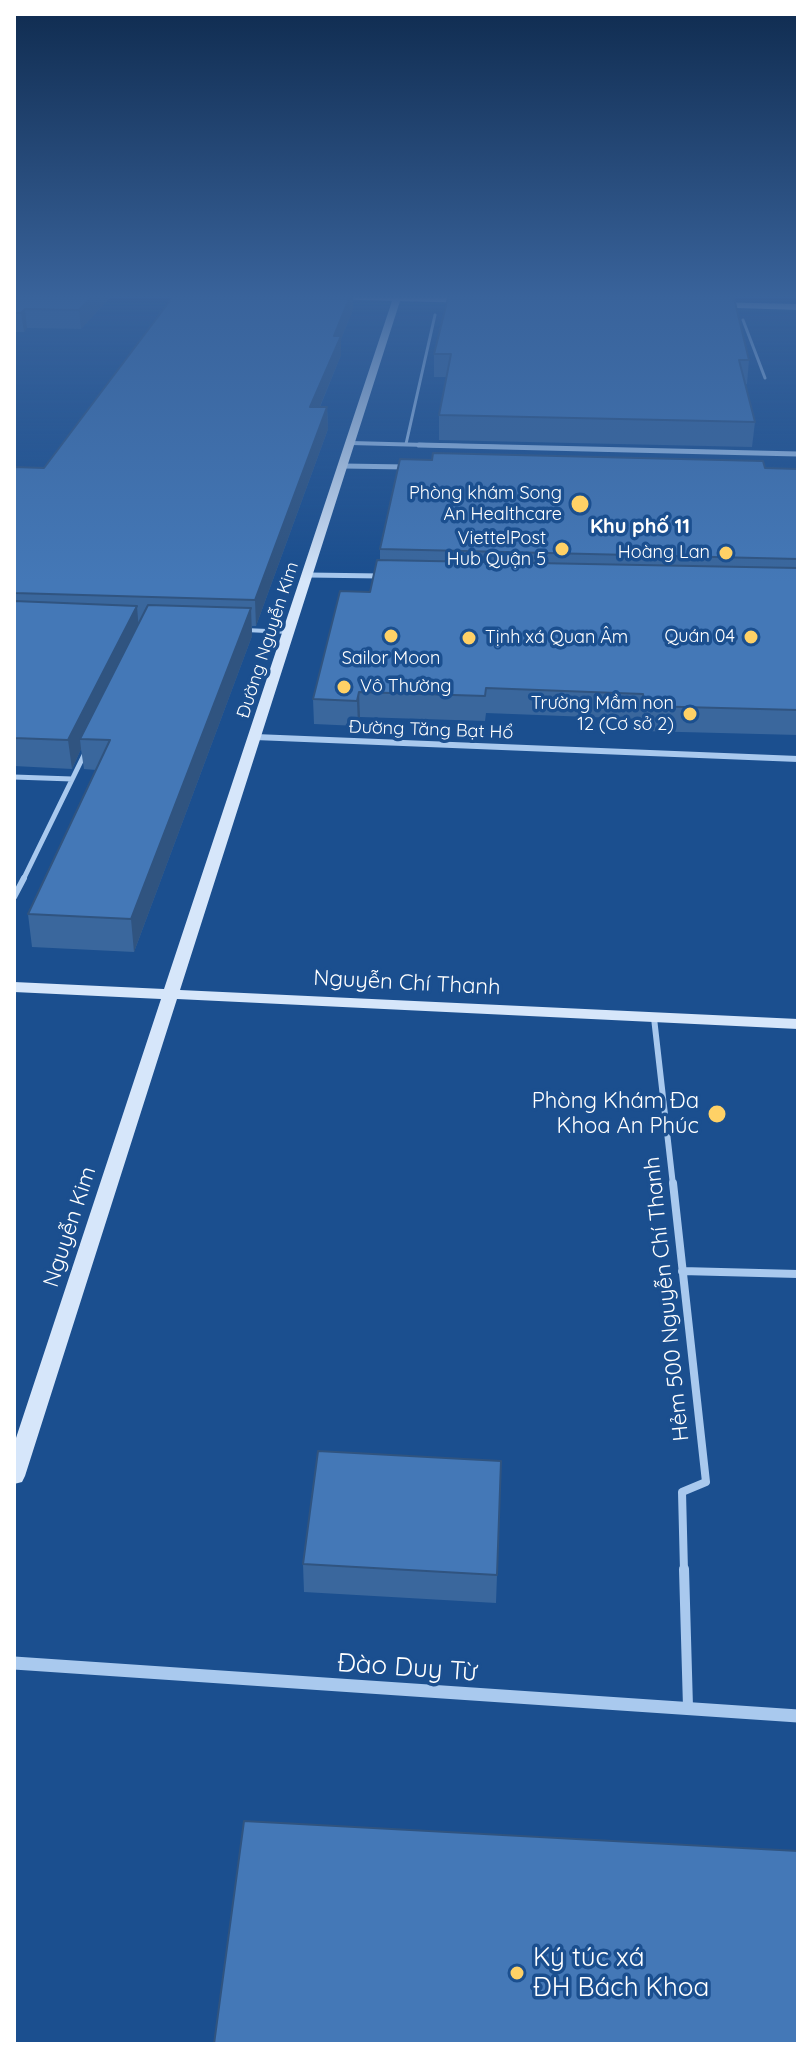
<!DOCTYPE html>
<html>
<head>
<meta charset="utf-8">
<style>
	body { margin:0 }
	#map { position:relative; width:812px; height:2058px; overflow:hidden; background:#1b4f8f; font-family:Quicksand,sans-serif }
	canvas { display:block }
	.frame { position:absolute; inset:0; border:16px solid #fff; pointer-events:none }
</style>
</head>
<body>
<div id="map">
<canvas width="812" height="2058"></canvas>
<div class="frame"></div>
</div>
<script>
const c = document.querySelector('canvas').getContext('2d');
c.lineJoin = 'round';
function stroke(path, color, width, dash) { c.strokeStyle = color; c.lineWidth = width; c.lineCap = dash ? 'butt' : 'round'; c.setLineDash(dash || []); c.stroke(path); }
function fillPath(path, color) { c.fillStyle = color; c.fill(path, 'evenodd'); }
function label(font, color, halo, rows, align = 'center') {
  c.font = font + ' Quicksand,sans-serif'; c.lineWidth = 7; c.setLineDash([]); c.textBaseline = 'middle'; c.strokeStyle = halo; c.fillStyle = color; for (const [text, x, y, turn = 0] of rows) {
    c.save(); c.translate(x, y); c.rotate((+turn || 0) * Math.PI / 180); c.textAlign = isNaN(turn) ? turn : align; if (halo) c.strokeText(text, 0, 0); c.fillText(text, 0, 0); c.restore();
  }
}
stroke(new Path2D(`
	M 743,320 L 765,378
	M 406,444 L 435,315`), '#a9c9ee', 3);
stroke(new Path2D(`
	M 245,630 L 289,632`), '#a9c9ee', 4);
stroke(new Path2D(`
	M 14,777 L 72,779
	M 23,880 L 85,753`), '#a9c9ee', 5);
stroke(new Path2D(`
	M 14,897 L 24,878
	M 654,1018 L 673,1185`), '#a9c9ee', 6);
stroke(new Path2D(`
	M 673,1183 L 706,1482 L 682,1492 L 684,1571
	M 682,1271 L 798,1274`), '#a9c9ee', 8);
stroke(new Path2D(`
	M 684,1569 L 688,1707`), '#a9c9ee', 10);
stroke(new Path2D(`
	M 351,443 L 501,447`), '#a9c9ee', 4);
stroke(new Path2D(`
	M 419,445 L 798,454
	M 343,466 L 406,467
	M 308,575 L 381,576`), '#a9c9ee', 5);
stroke(new Path2D(`
	M 255,737 L 798,759`), '#a9c9ee', 6);
stroke(new Path2D(`
	M 14,1663 L 798,1716`), '#a9c9ee', 13);
fillPath(new Path2D(`
	M 397,296 L 401,298 L 180,990 L 798,1019 L 798,1029 L 177,999 L 25,1476 L 22,1482 L 14,1484 L 14,1444 L 161,999 L 14,992 L 14,982 L 164,989 L 393,298 Z`), '#d6e6fa');
fillPath(new Path2D(`
	M 326,294 L 474,297 L 478,300 L 474,303 L 323,299 Z
	M 710,302 L 798,304 L 798,310 L 707,307 Z`), '#f0f6ff');
fillPath(new Path2D(`
	M 14,294 L 113,294 L 81,329 L 27,328 L 24,332 L 14,332 Z
	M 175,294 L 353,294 L 353,310 L 341,339 L 341,355 L 320,407 L 327,407 L 328,429 L 256,626 L 252,626 L 252,636 L 134,952 L 32,947 L 28,914 L 96,770 L 84,769 L 81,749 L 72,769 L 14,766 L 14,467 L 44,468 Z
	M 434,354 L 749,360 L 747,384 L 745,384 L 755,422 L 752,447 L 439,440 L 439,415 L 447,377 L 434,377 Z
	M 765,468 L 798,469 L 798,735 L 642,731 L 641,719 L 486,713 L 485,721 L 360,717 L 358,726 L 314,724 L 313,699 L 370,592 L 380,560 L 380,549 Z
	M 501,1461 L 496,1603 L 304,1592 L 303,1564 Z`), '#3a679d');
fillPath(new Path2D(`
	M 94,294 L 113,294 L 81,329 L 79,310 Z
	M 351,294 L 353,294 L 353,310 L 341,339 L 341,355 L 311,428 L 310,407 L 334,336 Z
	M 25,309 L 27,328 L 24,332 L 21,313 Z
	M 327,407 L 328,429 L 256,626 L 255,600 Z
	M 137,606 L 139,632 L 80,739 L 81,749 L 72,769 L 68,740 Z
	M 251,608 L 252,636 L 134,952 L 131,919 Z
	M 359,692 L 360,717 L 358,726 L 357,701 Z`), '#305480');
const building = new Path2D(`
	M 14,294 L 94,294 L 79,310 L 25,309 L 21,313 L 14,313 Z
	M 175,294 L 351,294 L 334,336 L 341,336 L 310,407 L 327,407 L 255,600 L 14,593 L 14,467 L 44,468 Z
	M 449,294 L 733,294 L 749,360 L 739,360 L 755,422 L 439,415 L 451,354 L 434,354 Z
	M 433,453 L 763,461 L 765,468 L 798,469 L 798,559 L 380,549 L 400,459 L 432,460 Z
	M 377,560 L 798,568 L 798,710 L 644,706 L 643,694 L 486,688 L 485,696 L 359,692 L 357,701 L 313,699 L 340,591 L 370,592 Z
	M 14,601 L 137,606 L 68,740 L 14,738 Z
	M 148,605 L 251,608 L 131,919 L 28,914 L 110,740 L 80,739 Z
	M 318,1451 L 501,1461 L 497,1575 L 303,1564 Z
	M 244,1821 L 798,1851 L 798,2044 L 214,2044 Z`);
fillPath(building, '#4478b7');
stroke(building, '#305480', 2);
const sky = c.createLinearGradient(0, 0, 0, 582);
sky.addColorStop(0, '#0f2b4f');
sky.addColorStop(0.51, '#39639b');
sky.addColorStop(1, '#39639b00');
c.fillStyle = sky;
c.fillRect(0, 0, 812, 582);
for (const [x, y, r, color] of [
	[580,504,10,"#ffd166"],
	[562,549,8,"#ffd166"],
	[726,553,8,"#ffd166"],
	[391,636,8,"#ffd166"],
	[751,637,8,"#ffd166"],
	[469,638,8,"#ffd166"],
	[344,687,8,"#ffd166"],
	[690,714,8,"#ffd166"],
	[717,1114,10,"#ffd166"],
	[517,1973,8,"#ffd166"]
]) { const dot = new Path2D(); dot.arc(x, y, r, 0, 2 * Math.PI); c.fillStyle = color; c.fill(dot); stroke(dot, '#1b4f8f', 3); }
label('18px', '#fff', '#1b4f8f', [
	["Phòng khám Song",562,494],
	["An Healthcare",562,515],
	["ViettelPost",546,539],
	["Hub Quận 5",546,560],
	["Hoàng Lan",710,553],
	["Quán 04",735,637],
	["Tịnh xá Quan Âm",485,638,"left"],
	["Sailor Moon",391,659,"center"],
	["Vô Thường",360,687,"left"],
	["Trường Mầm non",674,704],
	["12 (Cơ sở 2)",674,725]
], 'right');
label('18px', '#fff', '#1b4f8f', [
	["Đường Nguyễn Kim",268,640,-72],
	["Đường Tăng Bạt Hổ",431,730,2]
]);
label('bold 20px', '#fff', '#1b4f8f', [
	["Khu phố 11",640,527]
]);
label('22px', '#fff', '#1b4f8f', [
	["Nguyễn Chí Thanh",407,983,3],
	["Nguyễn Kim",70,1227,-72],
	["Hẻm 500 Nguyễn Chí Thanh",667,1299,-96]
]);
label('22px', '#fff', '#1b4f8f', [
	["Phòng Khám Đa",699,1101],
	["Khoa An Phúc",699,1126]
], 'right');
label('26px', '#fff', '#1b4f8f', [
	["Đào Duy Từ",407,1668,4]
]);
label('26px', '#fff', '#1b4f8f', [
	["Ký túc xá",533,1958],
	["ĐH Bách Khoa",533,1988]
], 'left');
</script>
</body>
</html>
